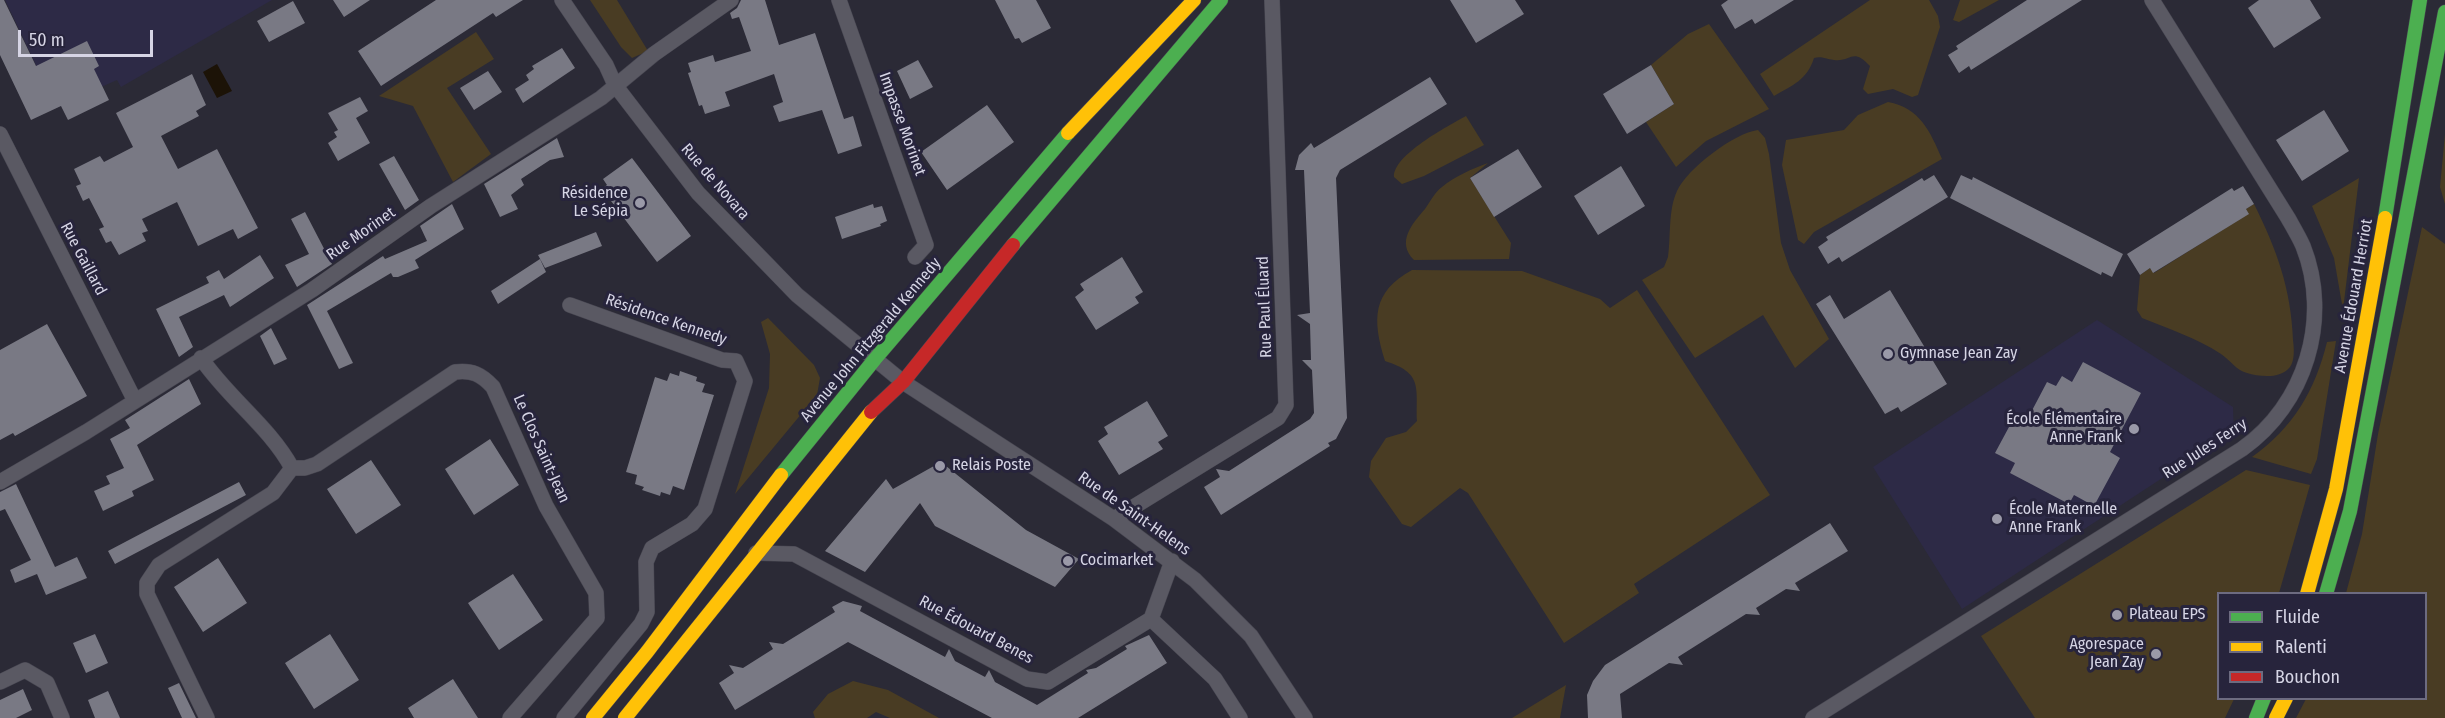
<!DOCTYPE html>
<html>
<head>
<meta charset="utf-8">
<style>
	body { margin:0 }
	#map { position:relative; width:2445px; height:718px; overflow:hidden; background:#2b2a36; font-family:"Fira Sans Condensed",sans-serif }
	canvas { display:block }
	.legend { position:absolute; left:2217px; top:592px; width:210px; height:108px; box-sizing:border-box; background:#27243c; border:2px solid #6d6b80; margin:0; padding:8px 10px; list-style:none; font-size:18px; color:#d6d5e5 }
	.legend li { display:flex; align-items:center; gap:12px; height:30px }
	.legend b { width:30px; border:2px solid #6d6b80 }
	.scale { position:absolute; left:18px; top:30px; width:135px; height:27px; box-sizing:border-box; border:3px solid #d6d5e5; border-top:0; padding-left:8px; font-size:18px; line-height:21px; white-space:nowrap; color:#d6d5e5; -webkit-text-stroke:4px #27243c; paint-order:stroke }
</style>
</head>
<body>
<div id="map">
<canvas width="2445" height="718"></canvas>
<ul class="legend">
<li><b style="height:8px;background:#4caf50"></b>Fluide</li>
<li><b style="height:8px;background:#ffc107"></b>Ralenti</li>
<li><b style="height:8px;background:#c62828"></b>Bouchon</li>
</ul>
<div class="scale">50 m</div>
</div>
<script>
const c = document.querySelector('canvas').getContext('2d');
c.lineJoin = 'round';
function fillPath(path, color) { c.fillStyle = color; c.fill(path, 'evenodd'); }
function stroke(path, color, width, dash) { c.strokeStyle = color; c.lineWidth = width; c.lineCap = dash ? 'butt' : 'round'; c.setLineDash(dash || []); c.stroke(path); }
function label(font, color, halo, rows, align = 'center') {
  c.font = font + ' "Fira Sans Condensed",sans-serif'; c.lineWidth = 6; c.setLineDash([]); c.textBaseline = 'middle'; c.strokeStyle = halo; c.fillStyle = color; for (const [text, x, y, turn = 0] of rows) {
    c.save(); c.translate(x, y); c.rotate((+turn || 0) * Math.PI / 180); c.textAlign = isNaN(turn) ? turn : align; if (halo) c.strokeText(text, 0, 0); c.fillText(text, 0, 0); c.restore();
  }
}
fillPath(new Path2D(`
	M 5,0 L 272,0 L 121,87 L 117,80 L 56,107 Z
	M 2097,320 L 2233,407 L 2234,437 L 2219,441 L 1962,609 L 1873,467 Z`), '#2d2a46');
fillPath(new Path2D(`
	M 590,0 L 617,0 L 648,51 L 632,58 L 621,47 Z
	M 1870,0 L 1929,0 L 1938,16 L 1940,27 L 1918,95 L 1912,97 L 1893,89 L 1868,94 L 1863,89 L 1870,66 C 1852,47 1852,62 1834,60 C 1825,59 1822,56 1814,58 C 1807,80 1793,85 1774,96 L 1760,74 Z
	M 1960,0 L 1999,0 L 1959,22 L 1953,20 Z
	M 1709,24 L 1769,109 L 1706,141 L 1676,167 L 1646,122 L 1674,104 L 1651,65 L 1688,34 Z
	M 476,32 L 494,59 L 447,88 L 491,154 L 453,182 L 413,106 L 379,96 Z
	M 1888,102 C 1920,108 1930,131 1942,159 L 1814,232 L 1804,244 L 1798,240 L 1782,165 L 1786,140 L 1844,130 L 1858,115 Z
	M 1466,116 L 1484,145 L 1424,176 L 1402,184 L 1394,177 C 1393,155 1448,126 1466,116 Z
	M 1758,130 L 1765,138 L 1769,154 L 1781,243 L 1790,270 L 1829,339 L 1795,368 L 1763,315 L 1695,358 L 1642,280 L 1664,267 L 1668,257 C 1671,237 1668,210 1677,191 C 1687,169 1734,133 1758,130 Z
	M 2445,134 L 2445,204 L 2440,187 Z
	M 1488,163 L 1470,178 L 1511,243 L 1509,259 L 1414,260 C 1396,242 1412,224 1425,209 C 1430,202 1435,192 1442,187 C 1455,176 1472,169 1488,163 Z
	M 2359,178 L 2343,310 L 2334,258 L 2312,206 Z
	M 2254,204 C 2277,250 2291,289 2293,340 C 2294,348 2295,360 2290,367 C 2281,379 2260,377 2247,373 C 2237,371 2230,360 2221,354 C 2197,338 2169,329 2142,318 L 2137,310 L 2140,275 L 2150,268 L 2154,273 L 2248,214 L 2246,209 Z
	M 2422,227 L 2445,244 L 2445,718 L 2296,718 L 2306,699 L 2426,698 L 2426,594 L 2346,593 L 2362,534 L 2378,434 Z
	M 1412,270 L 1522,271 L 1600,299 L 1610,308 L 1637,290 L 1770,495 L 1634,584 L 1639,593 L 1564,643 L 1468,493 L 1460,488 L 1411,527 L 1402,524 L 1369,477 L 1371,461 L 1386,438 L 1406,432 L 1417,421 C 1416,387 1423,373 1385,361 C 1372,319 1372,292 1412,270 Z
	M 768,318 L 814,365 L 820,378 L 817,395 L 735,494 L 769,388 L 770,354 L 761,322 Z
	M 2336,341 L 2317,459 L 2311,474 L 2252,457 C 2293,428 2315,391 2327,342 Z
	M 2246,470 L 2310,485 L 2279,593 L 2218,594 L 2218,698 L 2234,699 L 2225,718 L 2035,718 L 1981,636 Z
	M 853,681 L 888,690 L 939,718 L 890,718 L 876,712 L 867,718 L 815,718 L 813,712 L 828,694 Z
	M 1566,685 L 1560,718 L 1512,718 Z`), '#493c23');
fillPath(new Path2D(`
	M 217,64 L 232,91 L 217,98 L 203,72 Z`), '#1c1307');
fillPath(new Path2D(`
	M 0,0 L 4,0 L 36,66 L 87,41 L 99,66 L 94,69 L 109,100 L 68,120 L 61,106 L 31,120 L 0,55 Z
	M 333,0 L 370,0 L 344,17 Z
	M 436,0 L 523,0 L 496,17 L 493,13 L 381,86 L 358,51 Z
	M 741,0 L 765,0 L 779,45 L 815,33 L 844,119 L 853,116 L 862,146 L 838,154 L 822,110 L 779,122 L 773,106 L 783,102 L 774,74 L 725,92 L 730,106 L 705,114 L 702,105 L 699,106 L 688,73 L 691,72 L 688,63 L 713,55 L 715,62 L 751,51 L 739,17 L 732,19 L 730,13 L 737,8 Z
	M 995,0 L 1036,0 L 1051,28 L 1022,43 L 1019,38 L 1015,39 Z
	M 1450,0 L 1515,0 L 1524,14 L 1476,43 Z
	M 1728,0 L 1794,0 L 1755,24 L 1752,19 L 1735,29 L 1721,5 Z
	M 2027,0 L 2082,0 L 1971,70 L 1969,66 L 1959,73 L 1948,55 L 1958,49 L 1956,46 Z
	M 2259,0 L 2310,0 L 2321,18 L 2274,48 L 2248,8 Z
	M 293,1 L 305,23 L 269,42 L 257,21 Z
	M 562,48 L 575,68 L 523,103 L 515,89 L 529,80 L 526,75 L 534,69 L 532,66 Z
	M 918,60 L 933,87 L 910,99 L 897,71 Z
	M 1651,65 L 1674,104 L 1627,134 L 1603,94 Z
	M 488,71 L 502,92 L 474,110 L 460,88 Z
	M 192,74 L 206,105 L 196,111 L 199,116 L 161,136 L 178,169 L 217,149 L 258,228 L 238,239 L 233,229 L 198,246 L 177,202 L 142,219 L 148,231 L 142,233 L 146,241 L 119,255 L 111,241 L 106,243 L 99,229 L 104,227 L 89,198 L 83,201 L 76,186 L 81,184 L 74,169 L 100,156 L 104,162 L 133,147 L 116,113 Z
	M 1430,77 L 1447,104 L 1340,170 L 1336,178 L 1347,418 L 1336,439 L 1328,443 L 1330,446 L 1221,515 L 1204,487 L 1220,477 L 1216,469 L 1229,471 L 1310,419 L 1314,413 L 1312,370 L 1302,360 L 1311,360 L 1310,324 L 1297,315 L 1310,313 L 1304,170 L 1295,170 L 1299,155 L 1311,143 L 1314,148 Z
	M 360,97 L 368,111 L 356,118 L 370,143 L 338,161 L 328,143 L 337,137 L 334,132 L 338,130 L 328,113 Z
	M 987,105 L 1014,142 L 947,190 L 921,152 Z
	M 2324,110 L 2349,151 L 2302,181 L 2276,140 Z
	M 557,138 L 564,157 L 550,160 L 521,179 L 524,185 L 511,195 L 518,209 L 500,217 L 484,184 Z
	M 1518,149 L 1542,187 L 1494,217 L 1470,178 Z
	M 394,156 L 419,200 L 405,210 L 379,164 Z
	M 632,158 L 691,236 L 657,262 L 602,189 L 607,185 L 603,179 Z
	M 1621,166 L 1645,206 L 1598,235 L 1574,196 Z
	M 1934,175 L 1948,197 L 1842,262 L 1839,257 L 1828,264 L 1818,247 L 1828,240 L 1826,237 L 1922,178 L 1924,181 Z
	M 1961,175 L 1972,180 L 1973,177 L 2123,254 L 2112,277 L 2102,272 L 2101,275 L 1950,198 Z
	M 2243,186 L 2254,204 L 2246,209 L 2249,214 L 2153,273 L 2150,268 L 2140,275 L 2127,254 L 2232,188 L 2234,191 Z
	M 452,204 L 464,229 L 415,260 L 419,268 L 398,277 L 393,277 L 391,273 L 327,311 L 353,363 L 339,369 L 307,305 L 383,256 L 385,259 L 427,241 L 420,226 Z
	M 873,204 L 874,208 L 882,206 L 887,221 L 880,224 L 881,226 L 842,239 L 835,217 Z
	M 305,212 L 332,264 L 297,287 L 285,265 L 309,254 L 291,219 Z
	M 596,232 L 602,246 L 545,268 L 538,255 Z
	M 260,255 L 274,278 L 230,307 L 224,295 L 179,317 L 193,347 L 179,357 L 156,309 L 209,283 L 206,277 L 219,270 L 224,279 Z
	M 1122,257 L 1143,292 L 1135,297 L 1139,303 L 1096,330 L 1075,297 L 1084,290 L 1080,284 Z
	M 540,259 L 546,272 L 498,304 L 491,291 Z
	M 1890,290 L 1947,384 L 1901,412 L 1898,407 L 1885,414 L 1816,304 L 1830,295 L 1844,319 Z
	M 47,324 L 87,396 L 15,436 L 13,433 L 0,440 L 0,350 Z
	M 271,328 L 287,359 L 274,365 L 260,336 Z
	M 2083,362 L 2141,393 L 2110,452 L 2120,458 L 2094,506 L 2074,495 L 2069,504 L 2010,473 L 2015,463 L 1995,453 L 2016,414 L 2027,420 L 2047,382 L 2056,386 L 2062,376 L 2072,382 Z
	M 680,371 L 697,377 L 696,381 L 705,384 L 702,392 L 714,395 L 684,490 L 673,486 L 670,495 L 661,492 L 660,496 L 642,490 L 644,487 L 635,484 L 637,475 L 626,472 L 655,377 L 667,381 L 670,373 L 679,376 Z
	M 189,379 L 201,404 L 137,445 L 154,480 L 132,491 L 134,496 L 103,511 L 94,491 L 110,484 L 106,476 L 124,468 L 110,439 L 130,428 L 125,420 Z
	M 1147,401 L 1168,436 L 1158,442 L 1163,449 L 1119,475 L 1098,441 L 1108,434 L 1104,427 Z
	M 490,439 L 519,485 L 474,515 L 445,469 Z
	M 371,460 L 401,505 L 356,534 L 327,489 Z
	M 941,462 L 1026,530 L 1079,559 L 1055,587 L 935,526 L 920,503 L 865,572 L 825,551 L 886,479 L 893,489 Z
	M 239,482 L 246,495 L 115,564 L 108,551 Z
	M 16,484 L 55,567 L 77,557 L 87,578 L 46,595 L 37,574 L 15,583 L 10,570 L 31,560 L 5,509 L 0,511 L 0,492 Z
	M 1830,523 L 1848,551 L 1795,583 L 1800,591 L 1786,589 L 1756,608 L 1760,615 L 1746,614 L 1678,657 L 1683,665 L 1669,663 L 1620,694 L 1622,718 L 1588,718 L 1587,695 L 1593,681 L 1605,665 Z
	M 218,558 L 247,603 L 203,632 L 174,587 Z
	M 513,574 L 543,620 L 499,650 L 468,603 Z
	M 843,601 L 862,606 L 860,611 L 945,657 L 949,649 L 955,661 L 985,677 L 989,670 L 995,682 L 1037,705 L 1088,673 L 1086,670 L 1096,668 L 1127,649 L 1125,646 L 1149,635 L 1167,663 L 1078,718 L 992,718 L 848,642 L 735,710 L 719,683 L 734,673 L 729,665 L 743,668 L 773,649 L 769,642 L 783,644 L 835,612 L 832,607 Z
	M 95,634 L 108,663 L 86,673 L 73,643 Z
	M 330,634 L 359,680 L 314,709 L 285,663 Z
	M 453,679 L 478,718 L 414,718 L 408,708 Z
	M 179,683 L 196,718 L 182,718 L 168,688 Z
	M 23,689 L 32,710 L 16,718 L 0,718 L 0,700 Z
	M 108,691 L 120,718 L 95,718 L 88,700 Z`), '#797984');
const street = new Path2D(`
	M 562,0 L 606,65 L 615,85 L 698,193 L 797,295 L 903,382 L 1114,519 L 1195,580 L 1251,636 L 1305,718
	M 839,0 L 926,245 L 915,257
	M 0,134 L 135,401
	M 201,358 C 228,398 269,426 292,468
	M 292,468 L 305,468 L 317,464 L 455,372 C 472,370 481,374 493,387 L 546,506 L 596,593 L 597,618 L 510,718
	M 0,482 L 86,432 L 312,290 L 431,206 L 601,98 L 654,54 L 731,0
	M 1114,519 L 1278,418 L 1286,405 L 1272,0
	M 756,553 L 794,554 L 1027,679 L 1048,682 L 1151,619 L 1172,561
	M 1151,619 L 1215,679 L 1240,718
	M 0,682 L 25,670 L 47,683 L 62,718
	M 207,718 L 147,594 L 147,583 L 159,565 L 273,493 L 292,468
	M 564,718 L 641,624 L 647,612 L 646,562 L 652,548 L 692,524 L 705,509 L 745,381 L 736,361 L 722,360 L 570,305
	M 1813,718 L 2242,449 C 2305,405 2332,319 2303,246 C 2299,237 2293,227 2288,218 L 2152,0`);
const fast = new Path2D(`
	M 2385,218 L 2420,0
	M 1013,245 L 1221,0
	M 781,475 L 875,359 L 1068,133
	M 2326,594 L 2350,511 L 2445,12
	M 2256,718 L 2264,698`);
const slow = new Path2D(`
	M 1068,133 L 1194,0
	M 2307,594 L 2336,489 L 2385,218
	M 593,718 L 647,652 L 781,475
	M 625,718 L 871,412
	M 2276,718 L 2286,698`);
const jam = new Path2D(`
	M 871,412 L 903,382 L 1013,245`);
stroke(street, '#474651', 16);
stroke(fast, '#474651', 15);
stroke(slow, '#474651', 15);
stroke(jam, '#474651', 15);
stroke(street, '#5a5963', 15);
stroke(fast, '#4caf50', 14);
stroke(slow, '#ffc107', 14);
stroke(jam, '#c62828', 14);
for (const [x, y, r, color] of [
	[640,203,6,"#9a99a8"],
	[1888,354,6,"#9a99a8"],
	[2134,429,6,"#9a99a8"],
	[940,466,6,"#9a99a8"],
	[1997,519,6,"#9a99a8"],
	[1068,561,6,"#9a99a8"],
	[2117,615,6,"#9a99a8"],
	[2156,654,6,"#9a99a8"]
]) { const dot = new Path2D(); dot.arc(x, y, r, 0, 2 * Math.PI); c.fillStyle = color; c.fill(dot); stroke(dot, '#27243c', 2); }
label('16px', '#d6d5e5', '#27243c', [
	["Impasse Morinet",902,124,70],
	["Rue de Novara",715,182,49],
	["Rue Morinet",361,234,-35],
	["Rue Gaillard",83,259,62],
	["Avenue Édouard Herriot",2354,296,-80],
	["Rue Paul Éluard",1265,307,-92],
	["Résidence Kennedy",666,320,19],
	["Avenue John Fitzgerald Kennedy",871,340,-50],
	["Le Clos Saint-Jean",541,449,66],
	["Rue Jules Ferry",2205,449,-33],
	["Rue de Saint-Helens",1134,514,35],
	["Rue Édouard Benes",976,630,28]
]);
label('16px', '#d6d5e5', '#27243c', [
	["Résidence",628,194,"right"],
	["Le Sépia",628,212,"right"],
	["Gymnase Jean Zay",1900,354],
	["École Élémentaire",2122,420,"right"],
	["Anne Frank",2122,438,"right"],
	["Relais Poste",952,466],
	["École Maternelle",2009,510],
	["Anne Frank",2009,528],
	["Cocimarket",1080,561],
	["Plateau EPS",2129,615],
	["Agorespace",2144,645,"right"],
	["Jean Zay",2144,663,"right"]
], 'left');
</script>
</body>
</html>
